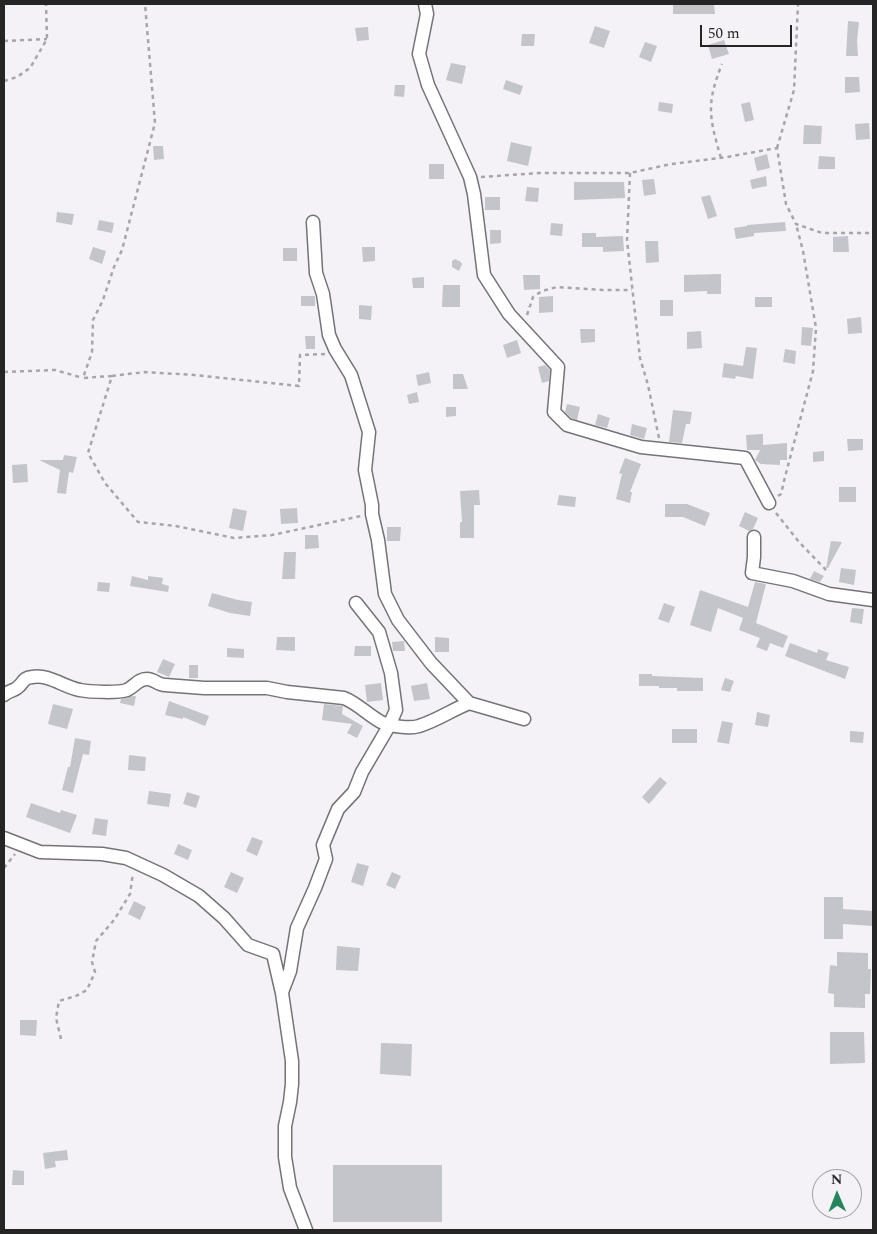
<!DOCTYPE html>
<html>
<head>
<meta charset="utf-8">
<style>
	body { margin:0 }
	#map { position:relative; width:877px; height:1234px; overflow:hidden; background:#f4f2f6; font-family:Spectral,serif }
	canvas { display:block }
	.frame { position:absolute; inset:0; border:5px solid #252526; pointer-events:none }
	.north { position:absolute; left:812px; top:1169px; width:50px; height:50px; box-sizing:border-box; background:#f4f2f6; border:1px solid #a1a0a3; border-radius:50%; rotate:359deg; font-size:14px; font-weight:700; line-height:20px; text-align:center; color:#252526 }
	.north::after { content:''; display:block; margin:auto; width:18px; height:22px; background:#26855d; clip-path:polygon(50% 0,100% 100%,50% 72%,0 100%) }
	.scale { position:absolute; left:700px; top:25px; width:92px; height:22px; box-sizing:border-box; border:2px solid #252526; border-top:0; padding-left:6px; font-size:15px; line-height:18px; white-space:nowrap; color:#252526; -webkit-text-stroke:4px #f4f2f6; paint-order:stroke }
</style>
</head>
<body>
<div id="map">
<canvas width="877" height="1234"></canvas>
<div class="frame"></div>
<div class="north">N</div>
<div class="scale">50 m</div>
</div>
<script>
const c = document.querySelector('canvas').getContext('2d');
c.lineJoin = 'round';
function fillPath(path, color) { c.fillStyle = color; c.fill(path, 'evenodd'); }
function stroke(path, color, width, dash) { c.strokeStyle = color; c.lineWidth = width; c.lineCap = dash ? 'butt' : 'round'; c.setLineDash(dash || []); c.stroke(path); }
fillPath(new Path2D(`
	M 673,4 L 714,4 L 715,14 L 673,14 Z
	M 848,21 L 859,22 L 857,41 L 858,56 L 846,56 Z
	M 595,26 L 610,31 L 604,48 L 589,43 Z
	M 368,27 L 369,40 L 357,41 L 355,28 Z
	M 522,34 L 535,34 L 534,46 L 521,46 Z
	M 724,40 L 729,54 L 712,59 L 708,45 Z
	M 645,42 L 657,46 L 651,62 L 639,57 Z
	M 451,63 L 466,66 L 462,84 L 446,80 Z
	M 845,77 L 859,77 L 860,92 L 845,93 Z
	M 506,80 L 523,86 L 520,95 L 503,89 Z
	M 395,85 L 405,85 L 404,97 L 394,96 Z
	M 659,102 L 673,104 L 672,113 L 658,111 Z
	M 750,102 L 754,120 L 745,122 L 741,104 Z
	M 869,123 L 870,139 L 856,140 L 855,124 Z
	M 804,125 L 822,126 L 821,144 L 803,144 Z
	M 511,142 L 532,147 L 528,166 L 507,161 Z
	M 153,146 L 163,146 L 164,159 L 154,160 Z
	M 767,154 L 770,168 L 757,171 L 754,158 Z
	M 819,156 L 835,157 L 835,169 L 818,169 Z
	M 429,164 L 444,164 L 444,179 L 429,179 Z
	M 766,176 L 767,186 L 752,189 L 750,180 Z
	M 654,179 L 656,194 L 644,196 L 642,180 Z
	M 574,182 L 624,182 L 625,198 L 574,200 Z
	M 527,187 L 539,188 L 538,202 L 525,201 Z
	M 710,195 L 717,216 L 708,219 L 701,197 Z
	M 485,197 L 500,197 L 500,210 L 485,210 Z
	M 57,212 L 74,214 L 72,225 L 56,222 Z
	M 99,220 L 114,223 L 112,233 L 97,230 Z
	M 785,222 L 786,231 L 754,233 L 754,236 L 736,239 L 734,228 L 747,226 L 747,225 Z
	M 551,223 L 563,224 L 562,236 L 550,235 Z
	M 490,230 L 501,230 L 501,243 L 490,244 Z
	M 582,233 L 596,233 L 596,237 L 623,236 L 624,251 L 603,252 L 603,247 L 582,247 Z
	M 848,236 L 849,252 L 833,252 L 833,237 Z
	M 645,241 L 658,241 L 659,262 L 646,263 Z
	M 93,247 L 106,251 L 102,264 L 89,259 Z
	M 362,247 L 375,247 L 375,261 L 363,262 Z
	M 283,248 L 297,248 L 297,261 L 283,261 Z
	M 455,259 L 461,262 L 462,264 L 459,271 L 452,267 L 452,261 Z
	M 721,274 L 721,294 L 707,294 L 707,291 L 684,292 L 684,275 Z
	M 523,275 L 540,275 L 540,289 L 524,290 Z
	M 424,277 L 424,288 L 413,288 L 412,278 Z
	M 443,285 L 460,285 L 460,307 L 442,307 Z
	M 301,296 L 315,296 L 315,306 L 301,306 Z
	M 553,296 L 553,312 L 539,313 L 539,297 Z
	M 755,297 L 772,297 L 772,307 L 755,307 Z
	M 660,300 L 673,300 L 673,316 L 660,316 Z
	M 359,305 L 372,306 L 371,320 L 359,319 Z
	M 861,317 L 862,333 L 848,334 L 847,319 Z
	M 802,327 L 813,328 L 811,346 L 801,345 Z
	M 580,329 L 595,329 L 595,342 L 581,343 Z
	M 701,331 L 702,348 L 687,349 L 687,332 Z
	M 305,336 L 315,336 L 315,349 L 306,349 Z
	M 517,340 L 521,353 L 507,358 L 503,345 Z
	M 746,347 L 757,348 L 753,379 L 736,376 L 735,379 L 722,377 L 724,363 L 743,366 Z
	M 785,349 L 796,351 L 795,364 L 783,362 Z
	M 545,365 L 550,370 L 549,381 L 542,383 L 538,367 Z
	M 429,372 L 431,383 L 418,386 L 416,375 Z
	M 453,374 L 463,374 L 468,389 L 453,389 Z
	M 417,392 L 419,402 L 409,404 L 407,395 Z
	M 567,404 L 580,407 L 577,420 L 571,418 L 565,412 Z
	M 446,407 L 456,407 L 456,416 L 446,417 Z
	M 673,410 L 692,412 L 690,424 L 686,424 L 682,443 L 669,442 Z
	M 598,414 L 610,418 L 607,428 L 595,425 Z
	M 632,424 L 647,428 L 644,439 L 630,435 Z
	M 763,434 L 763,445 L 787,443 L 787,460 L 780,460 L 780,465 L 761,464 L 755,460 L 760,450 L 747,450 L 746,435 Z
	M 847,439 L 863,439 L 863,450 L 848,451 Z
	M 824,451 L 824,461 L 813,462 L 813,452 Z
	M 64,455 L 77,457 L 73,473 L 69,472 L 66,494 L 57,493 L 60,470 L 39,460 L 63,460 Z
	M 625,458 L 641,464 L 630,492 L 632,492 L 630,503 L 616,499 L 622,474 L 619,473 Z
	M 27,464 L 28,482 L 13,483 L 12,465 Z
	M 839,487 L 856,487 L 856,502 L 839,502 Z
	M 479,490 L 480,505 L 474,505 L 474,538 L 460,538 L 460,522 L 462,522 L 460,491 Z
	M 559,495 L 576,497 L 575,507 L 557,505 Z
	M 665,504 L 687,504 L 710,513 L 705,526 L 683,517 L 665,517 Z
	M 233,508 L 247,511 L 243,531 L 229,528 Z
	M 297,508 L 298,523 L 281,524 L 280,509 Z
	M 745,512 L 758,518 L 753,529 L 749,531 L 739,526 Z
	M 387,527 L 401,527 L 400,541 L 387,541 Z
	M 305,535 L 318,535 L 319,548 L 305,549 Z
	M 831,541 L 842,542 L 828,568 L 826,568 Z
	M 284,552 L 296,552 L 295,579 L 282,579 Z
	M 841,568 L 856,570 L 854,585 L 839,582 Z
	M 814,571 L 824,576 L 820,582 L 810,579 Z
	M 132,576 L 148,580 L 148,576 L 163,578 L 162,584 L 169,586 L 168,592 L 130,586 Z
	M 98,582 L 110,583 L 109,592 L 97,591 Z
	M 755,582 L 766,584 L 756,623 L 788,636 L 783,648 L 770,643 L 767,651 L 756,647 L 760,638 L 739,630 L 743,618 L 718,608 L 711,632 L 690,625 L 700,590 L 748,607 Z
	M 212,593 L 238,600 L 252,602 L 250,616 L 230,613 L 208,606 Z
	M 664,603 L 675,607 L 669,623 L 658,619 Z
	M 852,608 L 864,609 L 862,624 L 850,622 Z
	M 277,637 L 295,637 L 295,651 L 276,650 Z
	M 435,637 L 449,638 L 449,652 L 435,652 Z
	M 404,641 L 405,651 L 393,651 L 392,642 Z
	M 790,643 L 817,653 L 818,649 L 829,653 L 826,660 L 849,667 L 845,679 L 785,656 Z
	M 355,646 L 371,646 L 371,656 L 354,656 Z
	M 227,648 L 244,649 L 244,658 L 227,657 Z
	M 163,659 L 175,664 L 169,677 L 157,672 Z
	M 189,665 L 198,665 L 198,678 L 189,678 Z
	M 639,674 L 652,674 L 652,676 L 703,678 L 703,691 L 677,691 L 677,688 L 659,688 L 659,686 L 639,686 Z
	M 725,678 L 734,681 L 730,692 L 721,690 Z
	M 381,683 L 383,700 L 367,702 L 365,685 Z
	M 427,683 L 430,699 L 414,701 L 411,686 Z
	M 133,696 L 136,696 L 134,706 L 120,703 L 121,699 Z
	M 169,701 L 209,716 L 205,726 L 183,717 L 183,719 L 165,715 Z
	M 53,704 L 73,709 L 67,729 L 48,724 Z
	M 324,704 L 343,706 L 342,714 L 363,726 L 357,738 L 347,733 L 352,724 L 322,720 Z
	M 757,712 L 770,715 L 768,727 L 755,725 Z
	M 722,721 L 733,723 L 729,744 L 717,742 Z
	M 672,729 L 697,729 L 697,743 L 672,743 Z
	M 850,731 L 864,732 L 863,743 L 850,742 Z
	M 75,738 L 91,741 L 89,755 L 83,754 L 73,793 L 62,790 L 68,767 L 70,767 Z
	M 129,755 L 146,757 L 145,771 L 128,770 Z
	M 660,777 L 667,783 L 649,804 L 642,797 Z
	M 149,791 L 171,794 L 169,807 L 147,804 Z
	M 187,792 L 200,796 L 196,808 L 183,804 Z
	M 31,803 L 60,813 L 61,810 L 77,815 L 70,833 L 26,817 Z
	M 95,818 L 108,820 L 106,836 L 92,834 Z
	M 252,837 L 263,841 L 257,856 L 246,851 Z
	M 178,844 L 192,850 L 188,860 L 174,854 Z
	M 357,863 L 369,866 L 363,886 L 351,882 Z
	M 231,872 L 244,878 L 237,893 L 224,887 Z
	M 392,872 L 401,876 L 395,889 L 386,885 Z
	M 824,897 L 843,897 L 843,909 L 873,911 L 873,926 L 843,924 L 843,939 L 824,939 Z
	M 134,901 L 146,907 L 140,920 L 128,914 Z
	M 337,946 L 360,948 L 358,971 L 336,970 Z
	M 837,952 L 868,953 L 868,969 L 871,969 L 870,994 L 865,994 L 865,1008 L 834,1007 L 834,994 L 828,993 L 830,965 L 837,966 Z
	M 20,1020 L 37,1020 L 36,1036 L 20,1035 Z
	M 830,1032 L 864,1032 L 865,1063 L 830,1064 Z
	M 381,1043 L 412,1044 L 411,1076 L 380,1074 Z
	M 67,1150 L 68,1160 L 55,1161 L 56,1167 L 45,1169 L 43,1153 Z
	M 333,1165 L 442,1165 L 442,1222 L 333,1222 Z
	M 13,1170 L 24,1171 L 24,1185 L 12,1185 Z`), '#c4c5ca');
const minor = new Path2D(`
	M 425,4 L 427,14 L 419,54 L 428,85 L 470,177 L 474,194 L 484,275 L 509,314 L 558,367 L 554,412 L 567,425 L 641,447 L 745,458 L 769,503
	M 313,222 L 316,273 L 323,294 L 329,335 L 335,349 L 351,375 L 369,432 L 365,470 L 372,505 L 372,514 L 378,540 L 385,594 L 398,620 L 431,663 L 469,703
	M 754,537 L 754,557 L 752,573 L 793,581 L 829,594 L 873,600
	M 4,695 C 8,691 13,691 17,688 C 24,683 22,678 32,677 C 50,674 63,687 80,690 C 90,692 118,693 127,690 C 135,686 138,679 147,679 C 154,679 158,685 165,685 L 204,688 L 267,688 L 287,692 L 344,698 C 357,703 368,715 381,722 C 389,726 410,729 419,726 C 436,721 452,710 469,703 L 524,719
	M 4,838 L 40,852 L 102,854 L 126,858 L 163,875 L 199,896 L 224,918 L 248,945 L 273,954 L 282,993 L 292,1061 L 292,1084 L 290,1102 L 285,1126 L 285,1157 L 290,1188 L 306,1230
	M 282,992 L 290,971 L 297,928 L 315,888 L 326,859 L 323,845 L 338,809 L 354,792 L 362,772 L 389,726 L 396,710 L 391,673 L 379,632 L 356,603`);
stroke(minor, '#757377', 15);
stroke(new Path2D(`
	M 4,41 L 47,39
	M 4,81 L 17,77 L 30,68 L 47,39 L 46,4
	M 777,148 L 794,90 L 798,4
	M 721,158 C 709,117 706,104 722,64
	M 630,173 L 627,240 L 640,358 L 648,385 L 659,438
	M 481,177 L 539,173 L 630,173 L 671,164 L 727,157 L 777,148 L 786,204 L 796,224 L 822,233 L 873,233
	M 527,315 L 533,297 L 542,291 L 557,287 L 603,290 L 632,290
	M 325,354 L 300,355 L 299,386 L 194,375 L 145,372 L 112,376 L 88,453 L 105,483 L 138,522 L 176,526 L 234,538 L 272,535 L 361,516
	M 4,372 L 55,370 L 83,378
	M 112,376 L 83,378 L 92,352 L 93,320 L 103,300 L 114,267 L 122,250 L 155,123 L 145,4
	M 778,496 L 781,494 L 785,477 L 813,371 L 816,328 L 803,251 L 796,224
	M 776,513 L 799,542 L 828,572
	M 4,868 L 15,854
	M 61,1039 L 56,1018 L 59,1001 L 76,996 L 87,990 L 95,972 L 92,962 L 96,941 L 114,920 L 130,894 L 133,873`), '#a6a5a8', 2.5, [4, 4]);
stroke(minor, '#fff', 12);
</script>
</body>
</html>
